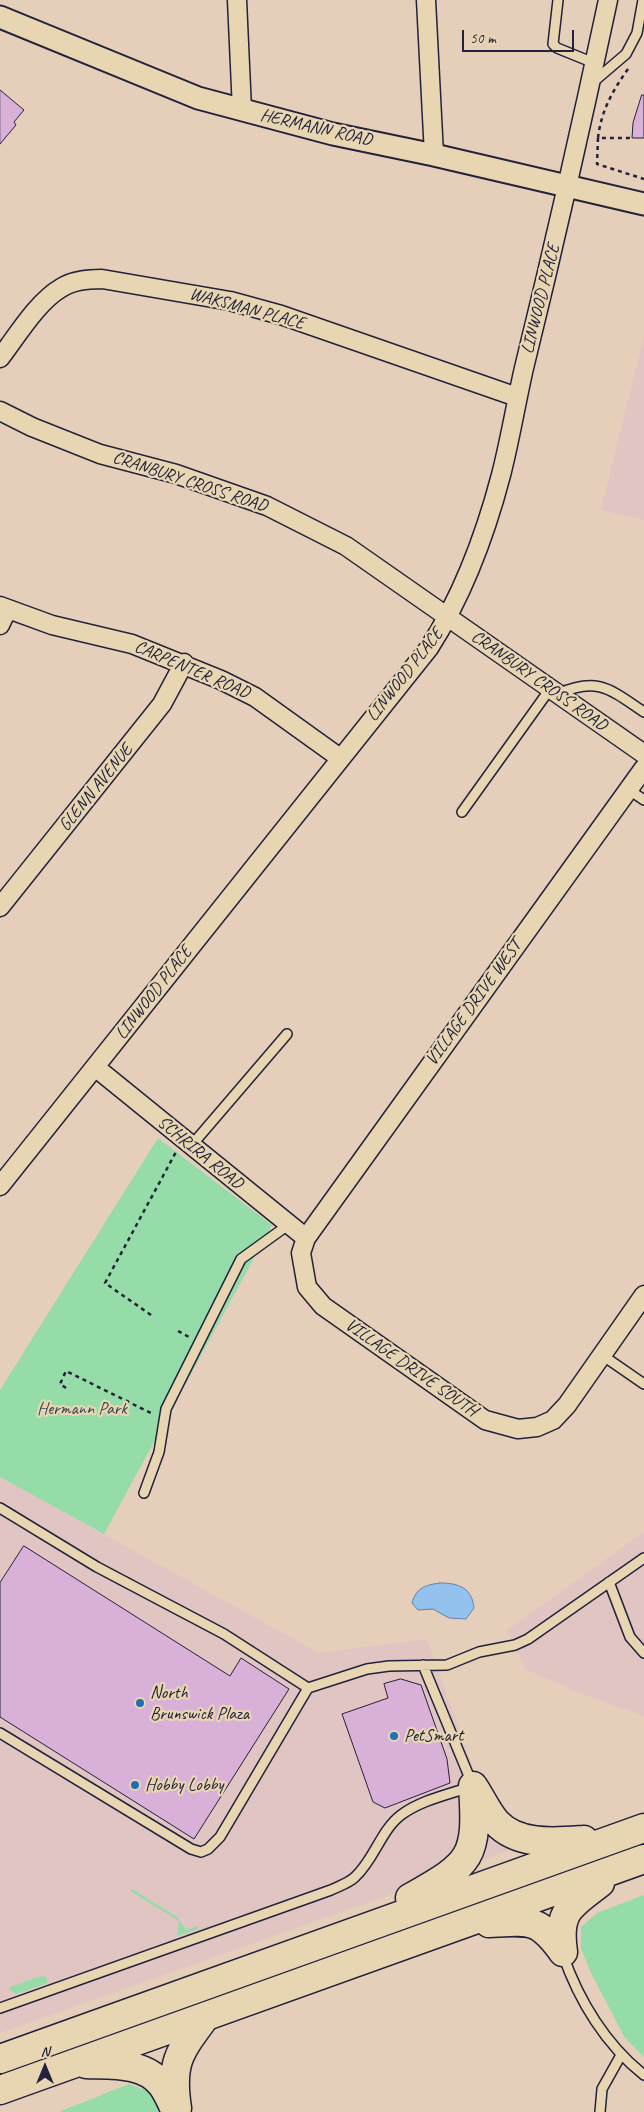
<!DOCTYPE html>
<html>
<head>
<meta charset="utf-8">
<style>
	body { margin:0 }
	#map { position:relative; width:644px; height:2112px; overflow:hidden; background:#e5ceba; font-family:Caveat,sans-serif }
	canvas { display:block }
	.north { position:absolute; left:20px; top:2042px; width:50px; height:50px; -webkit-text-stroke:4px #e8d6b3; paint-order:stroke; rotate:0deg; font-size:14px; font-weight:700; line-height:20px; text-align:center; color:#22223b }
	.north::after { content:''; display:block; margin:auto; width:18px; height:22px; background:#22223b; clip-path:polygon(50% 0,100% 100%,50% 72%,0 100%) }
	.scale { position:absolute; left:462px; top:30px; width:112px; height:22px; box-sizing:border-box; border:2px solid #22223b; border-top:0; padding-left:6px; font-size:15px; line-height:18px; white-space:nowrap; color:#22223b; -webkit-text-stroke:4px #e8d6b3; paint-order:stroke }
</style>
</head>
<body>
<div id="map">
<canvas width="644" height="2112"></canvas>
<div class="north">N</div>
<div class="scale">50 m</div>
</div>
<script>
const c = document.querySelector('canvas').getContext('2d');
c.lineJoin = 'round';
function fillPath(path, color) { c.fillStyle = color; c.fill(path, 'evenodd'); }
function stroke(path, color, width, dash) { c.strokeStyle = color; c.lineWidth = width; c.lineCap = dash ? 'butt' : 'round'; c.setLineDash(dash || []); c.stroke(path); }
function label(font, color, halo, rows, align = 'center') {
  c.font = font + ' Caveat,sans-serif'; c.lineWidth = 4.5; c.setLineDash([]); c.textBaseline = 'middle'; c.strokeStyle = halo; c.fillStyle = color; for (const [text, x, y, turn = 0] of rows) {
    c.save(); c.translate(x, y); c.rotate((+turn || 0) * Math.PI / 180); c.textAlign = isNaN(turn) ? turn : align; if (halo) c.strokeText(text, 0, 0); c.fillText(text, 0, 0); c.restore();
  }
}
fillPath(new Path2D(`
	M 644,336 L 644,520 L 601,510 Z
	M 0,1477 L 319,1653 L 427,1639 L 481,1790 L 509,1822 L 553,1834 L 415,1886 L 0,2033 Z
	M 644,1532 L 644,1716 L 582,1694 L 525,1669 L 515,1645 L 506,1631 Z`), '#e1c5c3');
fillPath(new Path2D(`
	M 158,1138 L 272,1225 L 104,1534 L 0,1477 L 0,1390 Z
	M 132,1889 L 177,1917 L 186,1930 L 198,1926 L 198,1929 L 177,1936 L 179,1921 L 130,1891 Z
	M 644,1895 L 644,2057 L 625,2038 L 591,1973 L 581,1948 L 581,1927 L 597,1913 Z
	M 41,1976 L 46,1977 L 48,1983 L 16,1994 L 8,1988 Z
	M 129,2084 L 148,2091 L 161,2112 L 59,2112 Z`), '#95dca9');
const water = new Path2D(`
	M 440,1583 C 459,1583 472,1588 474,1608 L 466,1619 L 449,1618 L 433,1609 L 418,1610 L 412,1603 C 416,1588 425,1585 440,1583 Z`);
fillPath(water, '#92c2ed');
stroke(water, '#6582a6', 1);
const building = new Path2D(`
	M 0,90 L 24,110 L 14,122 L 16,125 L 0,144 Z
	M 642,95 L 644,95 L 644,138 L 632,138 L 633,123 Z
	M 24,1546 L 230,1676 L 241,1658 L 289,1689 L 194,1839 L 0,1717 L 0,1583 Z
	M 401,1679 L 421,1685 L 447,1759 L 450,1783 L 385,1808 L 373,1802 L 342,1714 L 388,1698 L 384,1684 Z`);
fillPath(building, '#d8b0d8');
stroke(building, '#22223b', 1);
const service = new Path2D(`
	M 558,0 L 553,44 L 557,48 L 594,63
	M 592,83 L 626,54 L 637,33 L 643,0
	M 558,694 C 598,676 611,690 644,712
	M 628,789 L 644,800
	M 462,812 L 550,689
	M 191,1146 L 287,1034
	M 602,1355 L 644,1384
	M 144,1493 L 159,1452 L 166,1409 L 241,1259 L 288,1225
	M 0,1508 L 97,1567 L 224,1634 L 308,1688 L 367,1669 L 389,1666 L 447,1665 L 479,1652 L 515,1645 L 528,1639 L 644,1558
	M 609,1582 L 630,1637 L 644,1653
	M 0,1733 L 191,1849 L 201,1852 L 208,1849 L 220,1837 L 308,1688
	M 563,1955 C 579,2001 606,2045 644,2075
	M 0,2008 L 331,1890 C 339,1886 349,1883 355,1877 C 374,1860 381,1830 401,1815 C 421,1800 450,1794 473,1786 L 423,1665
	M 600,2112 L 602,2089 L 621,2055`);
const minor = new Path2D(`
	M 237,0 L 242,110
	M 426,0 L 434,155
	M 0,358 C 17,336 37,302 61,288 C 73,280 88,279 102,279 L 230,301 L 281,315 L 517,397
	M 0,411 L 32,427 L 100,454 L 176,474 L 267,506 L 346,546 L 644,754
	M 0,606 L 52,625 L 132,644 L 221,680 L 255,697 L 340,758
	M 0,625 L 7,610
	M 644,768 L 306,1238 L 301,1253 L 307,1287 L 323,1306 L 485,1420 L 518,1429 L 537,1427 L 553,1420 L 567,1405 L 644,1295
	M 0,907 L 162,704 L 184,663
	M 95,1067 L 306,1238
	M 0,1186 L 429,648 C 463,595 485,536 501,475 C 510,440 516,403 524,368 C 554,246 582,123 608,0`);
const tertiary = new Path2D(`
	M 0,17 L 198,98 L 333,134 L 434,155 L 644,204`);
const trunk = new Path2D(`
	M 475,1789 C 482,1800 488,1813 496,1822 C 518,1846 555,1842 584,1840
	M 410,1898 C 472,1863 478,1858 473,1786
	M 489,1923 C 529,1921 538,1917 563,1952
	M 563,1952 C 557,1911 570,1906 600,1883
	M 0,2059 L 644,1828
	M 86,2064 C 112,2065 145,2062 162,2085 C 168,2093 172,2103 176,2112
	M 0,2090 L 644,1859
	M 177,2108 C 170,2063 179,2052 205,2017`);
stroke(service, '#22223b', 12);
stroke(minor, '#22223b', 21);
stroke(tertiary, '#22223b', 25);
stroke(trunk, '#22223b', 31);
stroke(new Path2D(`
	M 628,69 C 613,90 601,111 598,138 L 632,138
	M 598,138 L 597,164 L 644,179
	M 151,1315 L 105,1283 L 176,1152
	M 178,1331 L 189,1337
	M 66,1388 L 60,1384 L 66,1371 L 153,1414`), '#22223b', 2.5, [4, 4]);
stroke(service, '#e8d6b3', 9);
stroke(minor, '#e8d6b3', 18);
stroke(tertiary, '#e8d6b3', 21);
stroke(trunk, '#e8d6b3', 28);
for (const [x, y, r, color] of [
	[140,1703,5,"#1f6fb2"],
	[394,1736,5,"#1f6fb2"],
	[135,1785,5,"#1f6fb2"]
]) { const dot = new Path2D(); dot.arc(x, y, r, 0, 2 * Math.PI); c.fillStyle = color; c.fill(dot); stroke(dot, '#e8d6b3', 2); }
label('18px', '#22223b', '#e8d6b3', [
	["HERMANN ROAD",316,128,13],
	["LINWOOD PLACE",541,299,-76],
	["WAKSMAN PLACE",247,309,15],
	["CRANBURY CROSS ROAD",190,482,18],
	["CARPENTER ROAD",192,670,23],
	["LINWOOD PLACE",405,675,-52],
	["CRANBURY CROSS ROAD",539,681,35],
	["GLENN AVENUE",96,788,-51],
	["LINWOOD PLACE",154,993,-52],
	["VILLAGE DRIVE WEST",474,1003,-54],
	["SCHRIRA ROAD",200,1153,39],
	["VILLAGE DRIVE SOUTH",411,1368,35]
]);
label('18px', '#394751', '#e8d6b3', [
	["Hermann Park",82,1409]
]);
label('18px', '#22223b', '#e8d6b3', [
	["North",150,1693],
	["Brunswick Plaza",150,1714],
	["PetSmart",404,1736],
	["Hobby Lobby",145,1785]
], 'left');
</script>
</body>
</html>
